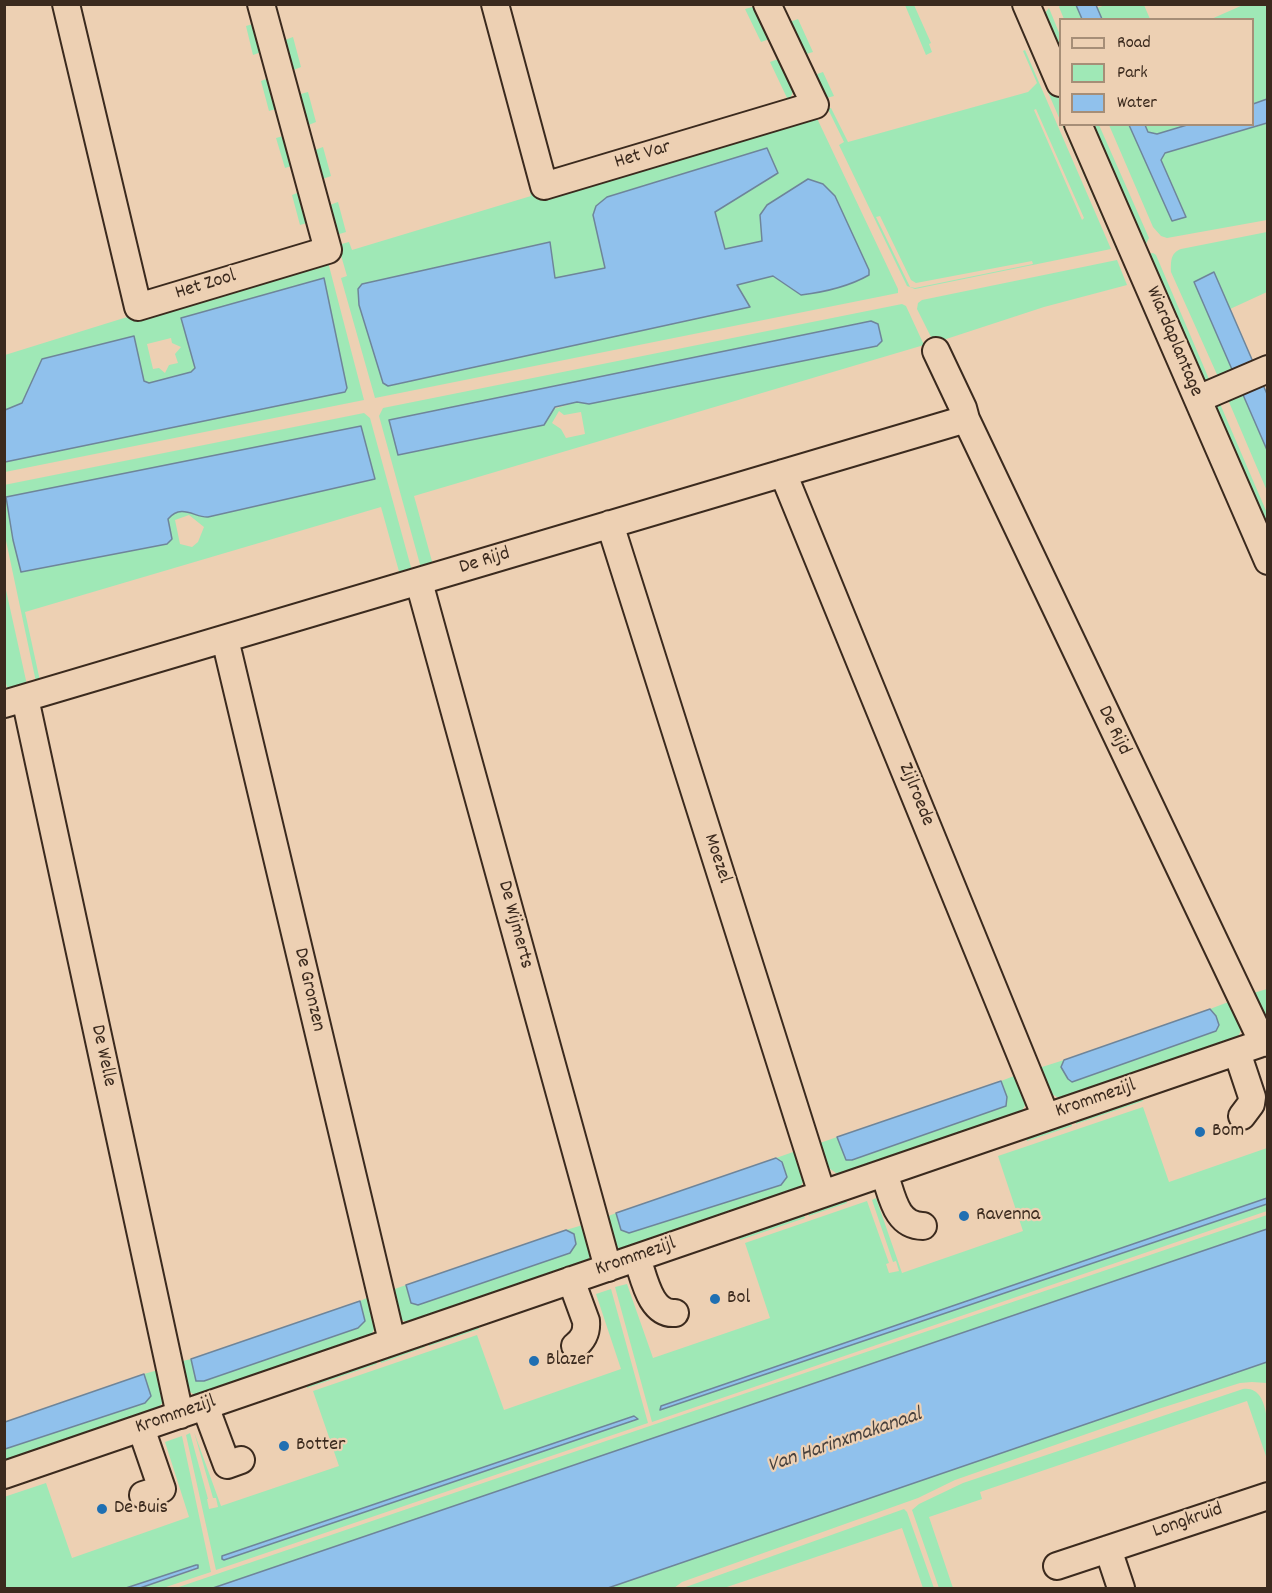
<!DOCTYPE html>
<html>
<head>
<meta charset="utf-8">
<style>
	body { margin:0 }
	#map { position:relative; width:1272px; height:1593px; overflow:hidden; background:#edd0b3; font-family:Dekko,sans-serif }
	canvas { display:block }
	.frame { position:absolute; inset:0; border:6px solid #3b2a1e; pointer-events:none }
	.legend { position:absolute; left:1059px; top:18px; width:195px; height:108px; box-sizing:border-box; background:#edd0b3; border:2px solid #a68e77; margin:0; padding:8px 10px; list-style:none; font-size:18px; color:#3b2a1e }
	.legend li { display:flex; align-items:center; gap:12px; height:30px }
	.legend b { width:30px; border:2px solid #a68e77 }
</style>
</head>
<body>
<div id="map">
<canvas width="1272" height="1593"></canvas>
<div class="frame"></div>
<ul class="legend">
<li><b style="height:8px;background:#edd0b3"></b>Road</li>
<li><b style="height:16px;background:#9fe8b6"></b>Park</li>
<li><b style="height:16px;background:#90c1ec"></b>Water</li>
</ul>
</div>
<script>
const c = document.querySelector('canvas').getContext('2d');
c.lineJoin = 'round';
function fillPath(path, color) { c.fillStyle = color; c.fill(path, 'evenodd'); }
function stroke(path, color, width, dash) { c.strokeStyle = color; c.lineWidth = width; c.lineCap = dash ? 'butt' : 'round'; c.setLineDash(dash || []); c.stroke(path); }
function label(font, color, halo, rows, align = 'center') {
  c.font = font + ' Dekko,sans-serif'; c.lineWidth = 4.5; c.setLineDash([]); c.textBaseline = 'middle'; c.strokeStyle = halo; c.fillStyle = color; for (const [text, x, y, turn = 0] of rows) {
    c.save(); c.translate(x, y); c.rotate((+turn || 0) * Math.PI / 180); c.textAlign = isNaN(turn) ? turn : align; if (halo) c.strokeText(text, 0, 0); c.fillText(text, 0, 0); c.restore();
  }
}
fillPath(new Path2D(`
	M 905,5 L 914,5 L 931,43 L 929,44 L 932,52 L 926,55 Z
	M 1060,5 L 1076,5 L 1082,19 L 1064,19 L 1059,7 Z
	M 1105,5 L 1144,5 L 1150,19 L 1102,19 L 1097,8 Z
	M 1243,5 L 1267,5 L 1267,99 L 1253,104 L 1252,20 L 1209,20 Z
	M 756,6 L 772,38 L 761,42 L 745,9 Z
	M 1049,8 L 1060,35 L 1060,64 L 1042,17 Z
	M 798,19 L 813,52 L 803,55 L 787,23 Z
	M 256,23 L 264,51 L 253,55 L 246,26 Z
	M 1033,36 L 1060,101 L 1060,120 L 1025,39 Z
	M 293,37 L 301,67 L 291,71 L 282,41 Z
	M 1025,50 L 1111,249 L 915,289 L 907,286 L 839,145 L 844,142 L 828,109 L 831,108 L 848,142 L 1028,92 L 1037,83 L 1023,51 ZM 1036,109 L 1084,218 L 1082,220 L 1034,110 ZM 880,216 L 911,280 L 916,283 L 1032,261 L 1033,264 L 915,288 L 910,287 L 876,217 Z
	M 781,58 C 787,71 801,88 788,100 L 770,62 Z
	M 823,72 L 834,96 L 823,99 L 812,76 Z
	M 271,77 L 279,108 L 269,111 L 261,81 Z
	M 308,92 L 316,122 L 306,126 L 297,95 Z
	M 814,112 L 898,289 L 898,293 L 375,398 L 341,278 L 347,276 L 338,245 L 349,242 L 352,250 L 531,196 L 530,193 ZM 767,148 L 778,173 L 715,212 L 725,249 L 762,241 L 761,215 L 835,196 L 869,270 L 801,295 L 773,276 L 736,285 L 749,306 L 362,284 L 549,242 L 555,278 L 606,268 L 593,215 L 596,206 L 607,197 Z
	M 1267,123 L 1267,220 L 1167,238 L 1161,236 L 1153,227 L 1109,125 L 1129,125 L 1172,221 L 1186,216 L 1160,160 L 1165,153 Z
	M 1062,125 L 1071,125 L 1125,249 L 1117,251 Z
	M 1087,125 L 1099,125 L 1149,238 L 1145,246 L 1139,247 Z
	M 1145,125 L 1187,125 L 1157,134 L 1148,132 Z
	M 287,135 L 295,165 L 285,168 L 276,138 Z
	M 323,147 L 331,176 L 320,180 L 312,151 Z
	M 302,191 L 310,222 L 300,225 L 292,195 Z
	M 338,202 L 346,232 L 336,235 L 327,206 Z
	M 1267,232 L 1267,292 L 1230,309 L 1214,272 L 1194,282 L 1235,376 L 1219,379 L 1171,272 C 1171,262 1170,253 1181,249 Z
	M 1153,253 L 1156,255 L 1212,386 L 1204,386 L 1143,255 Z
	M 1117,260 L 1127,285 L 1044,307 L 934,343 L 917,309 L 918,303 L 922,300 Z
	M 328,262 L 364,400 L 5,472 L 5,462 L 345,392 L 347,388 L 324,279 L 195,368 L 192,372 L 149,383 L 144,381 L 134,337 L 42,359 L 22,403 L 5,410 L 5,355 L 124,318 ZM 171,338 L 172,343 L 181,347 L 175,354 L 178,363 L 169,365 L 165,373 L 159,368 L 153,369 L 147,344 Z
	M 902,304 L 906,306 L 924,345 L 414,496 L 433,565 L 421,568 L 379,416 L 383,408 ZM 871,321 L 878,324 L 882,341 L 877,346 L 589,404 L 577,402 L 399,455 L 389,420 ZM 559,411 L 564,415 L 581,412 L 585,434 L 566,438 L 561,429 L 552,423 Z
	M 1241,390 L 1267,450 L 1267,491 L 1226,395 Z
	M 1218,399 L 1267,513 L 1267,536 L 1211,406 Z
	M 364,413 L 370,418 L 412,571 L 400,575 L 381,507 L 25,612 L 40,681 L 36,682 L 5,536 L 4,485 ZM 361,426 L 375,479 L 208,517 C 194,518 182,503 168,519 L 22,572 L 13,540 L 7,497 ZM 189,515 L 204,527 L 198,542 L 192,547 L 180,544 L 175,520 Z
	M 4,581 L 27,685 L 8,691 L 4,676 Z
	M 1267,989 L 1267,1022 L 1250,994 Z
	M 1231,1001 L 1241,1030 L 1238,1037 L 1234,1040 L 1071,1100 L 1069,1095 L 1059,1098 L 1048,1092 L 1039,1068 L 1064,1060 L 1061,1067 L 1216,1016 L 1210,1009 Z
	M 1014,1076 L 1017,1077 L 1027,1101 L 1022,1111 L 1011,1115 L 1012,1120 L 847,1177 L 846,1172 L 836,1173 L 826,1166 L 820,1143 L 837,1137 L 846,1160 L 852,1160 L 1007,1097 L 1001,1081 Z
	M 1140,1094 L 1143,1101 L 1076,1124 L 1073,1117 Z
	M 1143,1107 L 1169,1182 L 1267,1148 L 1267,1198 L 662,1406 L 660,1410 L 1267,1204 L 1267,1211 L 652,1422 L 615,1287 L 627,1284 L 653,1358 L 770,1318 L 745,1243 L 867,1201 L 889,1263 L 886,1264 L 889,1273 L 899,1271 L 896,1261 L 893,1262 L 872,1200 L 876,1198 L 902,1273 L 1023,1231 L 998,1156 Z
	M 1069,1118 L 1072,1126 L 1027,1141 L 1024,1134 Z
	M 796,1151 L 804,1180 L 801,1186 L 789,1191 L 790,1196 L 621,1250 L 614,1244 L 606,1217 L 616,1213 L 621,1230 L 782,1162 L 776,1158 Z
	M 844,1196 L 847,1203 L 809,1216 L 806,1209 Z
	M 802,1210 L 805,1218 L 740,1240 L 738,1232 Z
	M 1267,1215 L 1267,1229 L 213,1588 L 176,1588 Z
	M 586,1224 L 592,1252 L 588,1261 L 411,1322 C 394,1323 394,1304 389,1291 L 406,1285 L 411,1303 L 418,1305 L 570,1253 L 576,1244 L 574,1234 L 566,1230 Z
	M 611,1289 L 648,1423 L 216,1570 L 186,1435 L 190,1433 L 208,1499 L 207,1499 L 209,1509 L 218,1507 L 216,1498 L 213,1498 L 194,1432 L 221,1506 L 339,1466 L 313,1391 L 477,1335 L 504,1410 L 621,1369 L 596,1294 ZM 634,1416 L 637,1418 L 635,1420 L 222,1557 Z
	M 369,1297 C 373,1311 380,1324 370,1336 L 197,1395 C 182,1392 182,1376 179,1362 L 191,1359 L 196,1380 L 204,1381 L 358,1328 L 365,1321 L 360,1301 Z
	M 476,1321 L 479,1329 L 429,1346 L 426,1338 Z
	M 423,1340 L 425,1347 L 381,1363 L 378,1355 Z
	M 374,1357 L 377,1364 L 307,1388 L 305,1380 Z
	M 1267,1362 L 1267,1383 L 1252,1382 L 1240,1383 L 1155,1410 L 955,1480 L 918,1498 L 682,1582 L 674,1588 L 608,1588 Z
	M 158,1370 L 165,1400 L 157,1409 L 11,1463 L 9,1458 L 5,1460 L 5,1449 L 145,1403 L 151,1396 L 144,1374 Z
	M 1243,1389 C 1272,1385 1268,1438 1267,1459 L 1247,1401 L 980,1492 L 982,1499 L 929,1517 L 953,1588 L 939,1588 L 912,1510 L 919,1504 L 963,1483 Z
	M 182,1436 L 211,1572 L 163,1588 L 140,1588 L 198,1569 L 196,1565 L 126,1588 L 5,1588 L 4,1497 L 46,1483 L 72,1558 L 189,1517 L 165,1442 Z
	M 904,1509 L 907,1512 L 934,1588 L 923,1588 L 902,1528 L 724,1588 L 683,1588 Z`), '#9fe8b6');
const water = new Path2D(`
	M 1076,5 L 1096,5 L 1102,19 L 1082,19 Z
	M 1267,99 L 1267,123 L 1165,153 L 1161,160 L 1186,217 L 1172,221 L 1129,125 L 1145,125 L 1148,132 L 1157,134 L 1187,125 L 1252,124 L 1253,104 Z
	M 767,148 L 778,173 L 715,212 L 725,249 L 762,241 L 760,215 L 767,205 L 808,179 L 823,184 L 835,196 L 869,270 L 869,275 C 848,287 825,292 801,295 L 773,276 L 737,285 L 750,307 L 388,386 L 383,383 L 359,305 L 358,289 L 362,284 L 550,242 L 555,278 L 605,268 L 593,215 L 596,206 L 607,197 Z
	M 1214,272 L 1267,394 L 1267,450 L 1194,282 Z
	M 324,278 L 347,388 L 345,392 L 5,462 L 5,410 L 22,403 L 42,359 L 134,336 L 144,381 L 149,383 L 191,372 L 195,368 L 181,318 Z
	M 871,321 L 878,324 L 882,341 L 877,346 L 589,404 L 577,402 L 555,407 L 544,425 L 398,455 L 389,420 Z
	M 361,426 L 375,479 L 208,517 C 195,518 182,503 168,519 L 172,539 L 167,544 L 21,572 L 13,540 L 6,497 Z
	M 1210,1009 L 1216,1016 L 1219,1025 L 1216,1031 L 1072,1082 L 1068,1079 L 1061,1067 L 1064,1060 Z
	M 1001,1081 L 1007,1097 L 1006,1106 L 852,1160 L 846,1160 L 837,1137 Z
	M 776,1158 L 782,1162 L 787,1177 L 781,1185 L 629,1233 L 621,1230 L 616,1213 Z
	M 1267,1198 L 1267,1204 L 660,1410 L 661,1406 Z
	M 1267,1229 L 1267,1362 L 608,1588 L 213,1588 Z
	M 566,1230 L 574,1234 L 576,1244 L 570,1253 L 418,1305 L 411,1303 L 406,1285 Z
	M 360,1301 L 365,1321 L 358,1328 L 204,1381 L 196,1381 L 191,1359 Z
	M 144,1374 L 151,1396 L 145,1403 L 5,1449 L 5,1422 Z
	M 634,1416 L 638,1419 L 635,1420 L 224,1560 L 222,1559 L 222,1556 Z
	M 196,1565 L 198,1565 L 198,1568 L 140,1588 L 126,1588 Z`);
fillPath(water, '#90c1ec');
stroke(water, '#6e859a', 1.5);
const minor = new Path2D(`
	M 66,4 L 138,307 L 328,250 L 261,4
	M 495,4 L 544,186 L 815,105 L 767,4
	M 1026,4 L 1060,83
	M 1078,124 L 1268,561
	M 936,351 L 963,408 L 966,419
	M 1198,399 L 1268,369
	M 783,473 L 1046,1117
	M 610,524 L 822,1194
	M 419,582 L 608,1268
	M 225,639 L 392,1341
	M 25,698 L 180,1415
	M 4,704 L 966,419 L 1263,1043
	M 1237,1052 L 1252,1097 L 1251,1104 L 1242,1116
	M 884,1173 C 892,1194 895,1226 923,1226
	M 637,1258 C 644,1277 650,1315 675,1313
	M 571,1280 L 586,1321 C 587,1332 584,1339 575,1346
	M 205,1406 L 227,1465 L 241,1460
	M 141,1428 L 162,1489 L 143,1495
	M 4,1475 L 1268,1041
	M 1108,1549 L 1121,1588
	M 1057,1566 L 1268,1496`);
stroke(minor, '#3b2a1e', 30);
stroke(minor, '#edd0b3', 26);
for (const [x, y, r, color] of [
	[1200,1132,6,"#1f6fb2"],
	[964,1216,6,"#1f6fb2"],
	[715,1299,6,"#1f6fb2"],
	[534,1361,6,"#1f6fb2"],
	[284,1446,6,"#1f6fb2"],
	[102,1509,6,"#1f6fb2"]
]) { const dot = new Path2D(); dot.arc(x, y, r, 0, 2 * Math.PI); c.fillStyle = color; c.fill(dot); stroke(dot, '#edd0b3', 2); }
label('20px', '#3b2a1e', '#edd0b3', [
	["Het Var",643,156,-17],
	["Het Zool",206,286,-17],
	["Wiardaplantage",1173,342,67],
	["De Rijd",485,562,-17],
	["De Rijd",1113,731,64],
	["Zijlroede",915,795,68],
	["Moezel",716,859,72],
	["De Wijmerts",514,925,75],
	["De Gronzen",308,990,77],
	["De Welle",102,1056,78],
	["Krommezijl",1096,1100,-19],
	["Krommezijl",636,1258,-19],
	["Krommezijl",176,1416,-19],
	["Longkruid",1188,1522,-19]
]);
label('20px', '#3b2a1e', '#edd0b3', [
	["Bom",1212,1132],
	["Ravenna",976,1216],
	["Bol",727,1299],
	["Blazer",546,1361],
	["Botter",296,1446],
	["De Buis",114,1509]
], 'left');
label('italic 21px', '#48413d', '#edd0b3', [
	["Van Harinxmakanaal",845,1442,-19]
]);
</script>
</body>
</html>
